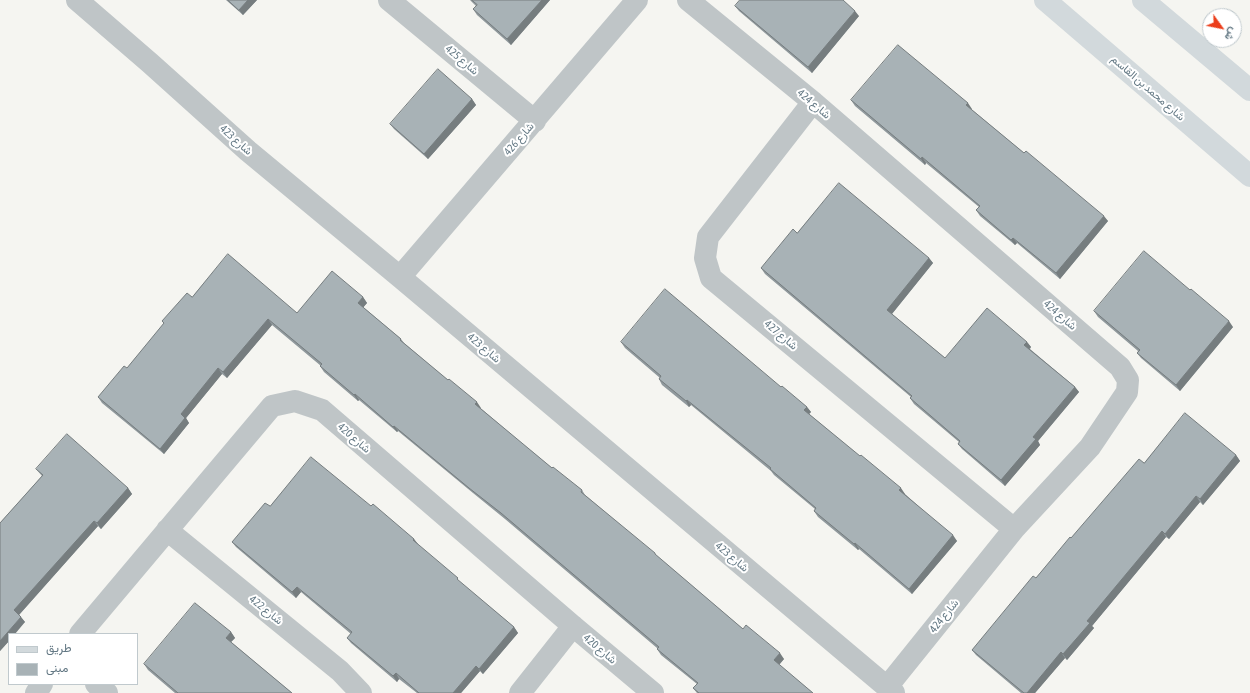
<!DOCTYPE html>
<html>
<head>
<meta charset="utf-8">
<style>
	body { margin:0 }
	#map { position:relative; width:1250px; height:693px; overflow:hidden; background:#f5f5f1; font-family:"Asap Condensed",Vazirmatn,sans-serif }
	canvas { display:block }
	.legend { position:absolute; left:8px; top:633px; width:130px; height:52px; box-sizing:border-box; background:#fff; border:1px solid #c0c9cd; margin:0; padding:5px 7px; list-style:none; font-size:12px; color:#627783 }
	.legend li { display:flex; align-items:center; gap:8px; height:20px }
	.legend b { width:20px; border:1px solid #c0c9cd }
	.north { position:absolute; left:1202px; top:8px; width:40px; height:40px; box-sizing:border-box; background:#fff; border:1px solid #c0c9cd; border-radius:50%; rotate:123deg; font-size:11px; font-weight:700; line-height:16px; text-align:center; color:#627783 }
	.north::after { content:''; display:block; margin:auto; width:14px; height:18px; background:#eb3e1b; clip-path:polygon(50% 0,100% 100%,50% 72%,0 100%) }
</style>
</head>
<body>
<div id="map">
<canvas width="1250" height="693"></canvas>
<ul class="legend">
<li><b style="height:5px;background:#d2d9dc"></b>طريق</li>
<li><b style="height:11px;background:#a8b2b6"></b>مبنى</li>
</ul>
<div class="north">ش</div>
</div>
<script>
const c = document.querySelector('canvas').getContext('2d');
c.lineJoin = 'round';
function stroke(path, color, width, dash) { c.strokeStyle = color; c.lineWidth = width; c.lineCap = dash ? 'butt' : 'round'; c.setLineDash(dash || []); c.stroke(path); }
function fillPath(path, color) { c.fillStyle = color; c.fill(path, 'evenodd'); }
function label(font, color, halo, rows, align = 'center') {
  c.font = font + ' "Asap Condensed",Vazirmatn,sans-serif'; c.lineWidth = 4; c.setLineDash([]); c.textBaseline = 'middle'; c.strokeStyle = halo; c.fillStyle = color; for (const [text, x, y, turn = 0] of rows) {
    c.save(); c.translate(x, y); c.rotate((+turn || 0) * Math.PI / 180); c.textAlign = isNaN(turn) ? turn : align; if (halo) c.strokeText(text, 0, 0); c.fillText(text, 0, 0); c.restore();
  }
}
stroke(new Path2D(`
	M 77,0 L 150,63 L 248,151 L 400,277 L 894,693
	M 389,0 L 535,121
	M 688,0 L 813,102 L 1120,367 L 1128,380 L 1127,392 L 1090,447 L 1014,529 L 887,687
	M 813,102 L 708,237 L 705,258 L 711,278 L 1014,529
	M 400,277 L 637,0
	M 167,530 L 340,671 L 361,693
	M 80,634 L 272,406 L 295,401 L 322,410 L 573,626 L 653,693
	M 96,684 L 107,693
	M 36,693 L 42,684
	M 520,693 L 573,626`), '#bfc5c7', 22);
stroke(new Path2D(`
	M 1045,0 L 1250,176
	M 1143,0 L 1250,90`), '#d2d9dc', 22);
fillPath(new Path2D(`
	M 226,0 L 257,0 L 243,15 Z
	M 470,0 L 550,0 L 511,45 L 477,15 L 473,9 L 476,6 Z
	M 735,6 L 859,16 L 812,73 L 739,11 Z
	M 472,99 L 476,105 L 428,159 L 394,129 L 390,124 Z
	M 851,100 L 972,109 L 971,109 L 1024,153 L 1108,221 L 1060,279 L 1017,243 L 1015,245 L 980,216 L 976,210 L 979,207 L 926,163 L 925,165 L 855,106 Z
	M 797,233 L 929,258 L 933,263 L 892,314 L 945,358 L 1027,342 L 1031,347 L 1030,349 L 1075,387 L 1079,392 L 1038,441 L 1040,445 L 1005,486 L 962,449 L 958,444 L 959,442 L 914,404 L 910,398 L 911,397 L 765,274 L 761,268 Z
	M 192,297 L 297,313 L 363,297 L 367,303 L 363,307 L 401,339 L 404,343 L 519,441 L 552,468 L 582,490 L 585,495 L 743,629 L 784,659 L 779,665 L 813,693 L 697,693 L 693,688 L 697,684 L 661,655 L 657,649 L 657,648 L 505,519 L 473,493 L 398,431 L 397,432 L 359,400 L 358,401 L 324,372 L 320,366 L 321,366 L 272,325 L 227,378 L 222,374 L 186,418 L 189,423 L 164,454 L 102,403 L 98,397 L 127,368 L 164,324 L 162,321 Z
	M 1094,311 L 1233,327 L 1180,391 L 1141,358 L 1137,353 L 1138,351 L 1098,317 Z
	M 621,342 L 781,387 L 807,407 L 811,412 L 809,414 L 905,494 L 957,541 L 912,594 L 859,549 L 858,550 L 818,517 L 814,511 L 815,509 L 774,475 L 771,471 L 691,405 L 689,407 L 662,385 L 659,379 L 660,378 L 625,348 Z
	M 1236,455 L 1240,461 L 1203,505 L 1200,502 L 1169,539 L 1166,537 L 1092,626 L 1094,628 L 1067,660 L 1065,658 L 1035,693 L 1021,693 L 976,655 L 972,650 L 1071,538 L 1144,463 Z
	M 36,469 L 128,488 L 132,494 L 101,529 L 98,526 L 19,615 L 25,622 L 9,634 L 9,641 L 0,651 L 0,523 L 42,476 Z
	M 270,506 L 371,506 L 414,539 L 418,545 L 462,584 L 514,627 L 518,633 L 483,674 L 480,671 L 461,693 L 417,693 L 399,679 L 397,682 L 351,643 L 347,638 L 351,634 L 301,592 L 296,598 L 236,547 L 232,542 Z
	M 231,632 L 235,638 L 231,642 L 292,693 L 175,693 L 148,670 L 144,664 Z`), '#90999d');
fillPath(new Path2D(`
	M 248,0 L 257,0 L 243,15 L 239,10 Z
	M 542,0 L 550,0 L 511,45 L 507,39 Z
	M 855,11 L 859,16 L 812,73 L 808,67 Z
	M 472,99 L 476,105 L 428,159 L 424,154 Z
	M 968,103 L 972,109 L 970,110 L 966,105 Z
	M 922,157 L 926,163 L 925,165 L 921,159 Z
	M 1104,216 L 1108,221 L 1060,279 L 1056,273 Z
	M 1013,238 L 1017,243 L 1015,245 L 1011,240 Z
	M 929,258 L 933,263 L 891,315 L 887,310 Z
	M 363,297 L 367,303 L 362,309 L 358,303 Z
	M 268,319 L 272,325 L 227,378 L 223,372 Z
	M 1229,321 L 1233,327 L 1180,391 L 1176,385 Z
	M 1027,342 L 1031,347 L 1028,350 L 1024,345 Z
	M 218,368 L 222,374 L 186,418 L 189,423 L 164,454 L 160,449 L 181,414 Z
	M 1075,387 L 1079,392 L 1038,441 L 1040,445 L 1005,486 L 1001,480 L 1033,437 Z
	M 355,394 L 359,400 L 358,401 L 354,395 Z
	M 687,400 L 691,405 L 689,407 L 686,401 Z
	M 477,402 L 481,408 L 479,410 L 475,404 Z
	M 807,407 L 811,412 L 808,415 L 804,410 Z
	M 394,426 L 398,431 L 397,432 L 393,427 Z
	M 1236,455 L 1240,461 L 1203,505 L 1200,499 Z
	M 128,488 L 132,494 L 101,529 L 97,523 Z
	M 901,488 L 905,494 L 903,496 L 899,490 Z
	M 1196,496 L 1200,502 L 1169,539 L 1165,534 Z
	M 94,521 L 98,526 L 18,616 L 14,610 Z
	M 1162,531 L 1166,537 L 1092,626 L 1094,628 L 1067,660 L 1063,654 L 1087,621 Z
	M 953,535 L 957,541 L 912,594 L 909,589 Z
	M 414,539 L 418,544 L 417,546 L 413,540 Z
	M 855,543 L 859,549 L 858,550 L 854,544 Z
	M 297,587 L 301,592 L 296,598 L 292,592 Z
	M 21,617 L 25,622 L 15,634 L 9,634 L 9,641 L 0,651 L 0,641 Z
	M 514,627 L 518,633 L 483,674 L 479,669 Z
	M 231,632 L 235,638 L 230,643 L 226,638 Z
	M 1061,652 L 1065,658 L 1035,693 L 1027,693 Z
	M 780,653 L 784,659 L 778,666 L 774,660 Z
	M 476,666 L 480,671 L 461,693 L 453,693 Z
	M 396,673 L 399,679 L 397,682 L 393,676 Z`), '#767d7f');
const building = new Path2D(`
	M 228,0 L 248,0 L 239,10 Z
	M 472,0 L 542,0 L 507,39 L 473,9 L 477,5 Z
	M 740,0 L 843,0 L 855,11 L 808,67 L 735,6 Z
	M 898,45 L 968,103 L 966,105 L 1024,153 L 1026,151 L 1104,216 L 1056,273 L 1013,238 L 1011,240 L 976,210 L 980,206 L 922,157 L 921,159 L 851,100 Z
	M 438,69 L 472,99 L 424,154 L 390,124 Z
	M 839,183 L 929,258 L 887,310 L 945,358 L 987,308 L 1027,342 L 1024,345 L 1075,387 L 1033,437 L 1036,439 L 1001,480 L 958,444 L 960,441 L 910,398 L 912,396 L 761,268 L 793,229 L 797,233 Z
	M 1144,251 L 1190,290 L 1191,289 L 1229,321 L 1176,385 L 1137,353 L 1140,350 L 1094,311 Z
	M 228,254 L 297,313 L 332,271 L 363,297 L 358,303 L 401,339 L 400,340 L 448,380 L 449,379 L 477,402 L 475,404 L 552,468 L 553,467 L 582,490 L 581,492 L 655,553 L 655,554 L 743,629 L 746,625 L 780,653 L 774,660 L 813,693 L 699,693 L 693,688 L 698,683 L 657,649 L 659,647 L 501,513 L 469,488 L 394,426 L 393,427 L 355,394 L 354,395 L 320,366 L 322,364 L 268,319 L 223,372 L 218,368 L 181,414 L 185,418 L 160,449 L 98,397 L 124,366 L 127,368 L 164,323 L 162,321 L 187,293 L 192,297 Z
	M 665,289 L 781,387 L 782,386 L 807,407 L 804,410 L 860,456 L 861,455 L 901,488 L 899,490 L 953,535 L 909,589 L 855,543 L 854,544 L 814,511 L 816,508 L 770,469 L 771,468 L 687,400 L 686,401 L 659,379 L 661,376 L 621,342 Z
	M 1185,413 L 1236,455 L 1200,499 L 1196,496 L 1165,534 L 1162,531 L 1087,621 L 1090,623 L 1063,654 L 1061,652 L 1027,693 L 1024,693 L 972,650 L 1033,576 L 1036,578 L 1070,537 L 1071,538 L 1139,459 L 1144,463 Z
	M 67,434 L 128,488 L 97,523 L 94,521 L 14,610 L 21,617 L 0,641 L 0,523 L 43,475 L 36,469 Z
	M 311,457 L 371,506 L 373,504 L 414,539 L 413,540 L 458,578 L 457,579 L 514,627 L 479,669 L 476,666 L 453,693 L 419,693 L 396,673 L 393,676 L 347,638 L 352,632 L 297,587 L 292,592 L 232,542 L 265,503 L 270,506 Z
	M 195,603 L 231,632 L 226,638 L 292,693 L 178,693 L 144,664 Z`);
fillPath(building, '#a8b2b6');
stroke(building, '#767d7f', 1);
label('11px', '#627783', '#fff', [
	["شارع 425",462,60,40],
	["شارع محمد بن القاسم",1148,88,41],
	["شارع 424",814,104,40],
	["شارع 426",519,139,-49],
	["شارع 423",236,140,42],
	["شارع 424",1060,315,41],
	["شارع 427",781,335,40],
	["شارع 423",484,348,40],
	["شارع 420",354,438,41],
	["شارع 423",732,557,40],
	["شارع 422",266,610,39],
	["شارع 424",944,616,-51],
	["شارع 420",600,649,40]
]);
</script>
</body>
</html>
